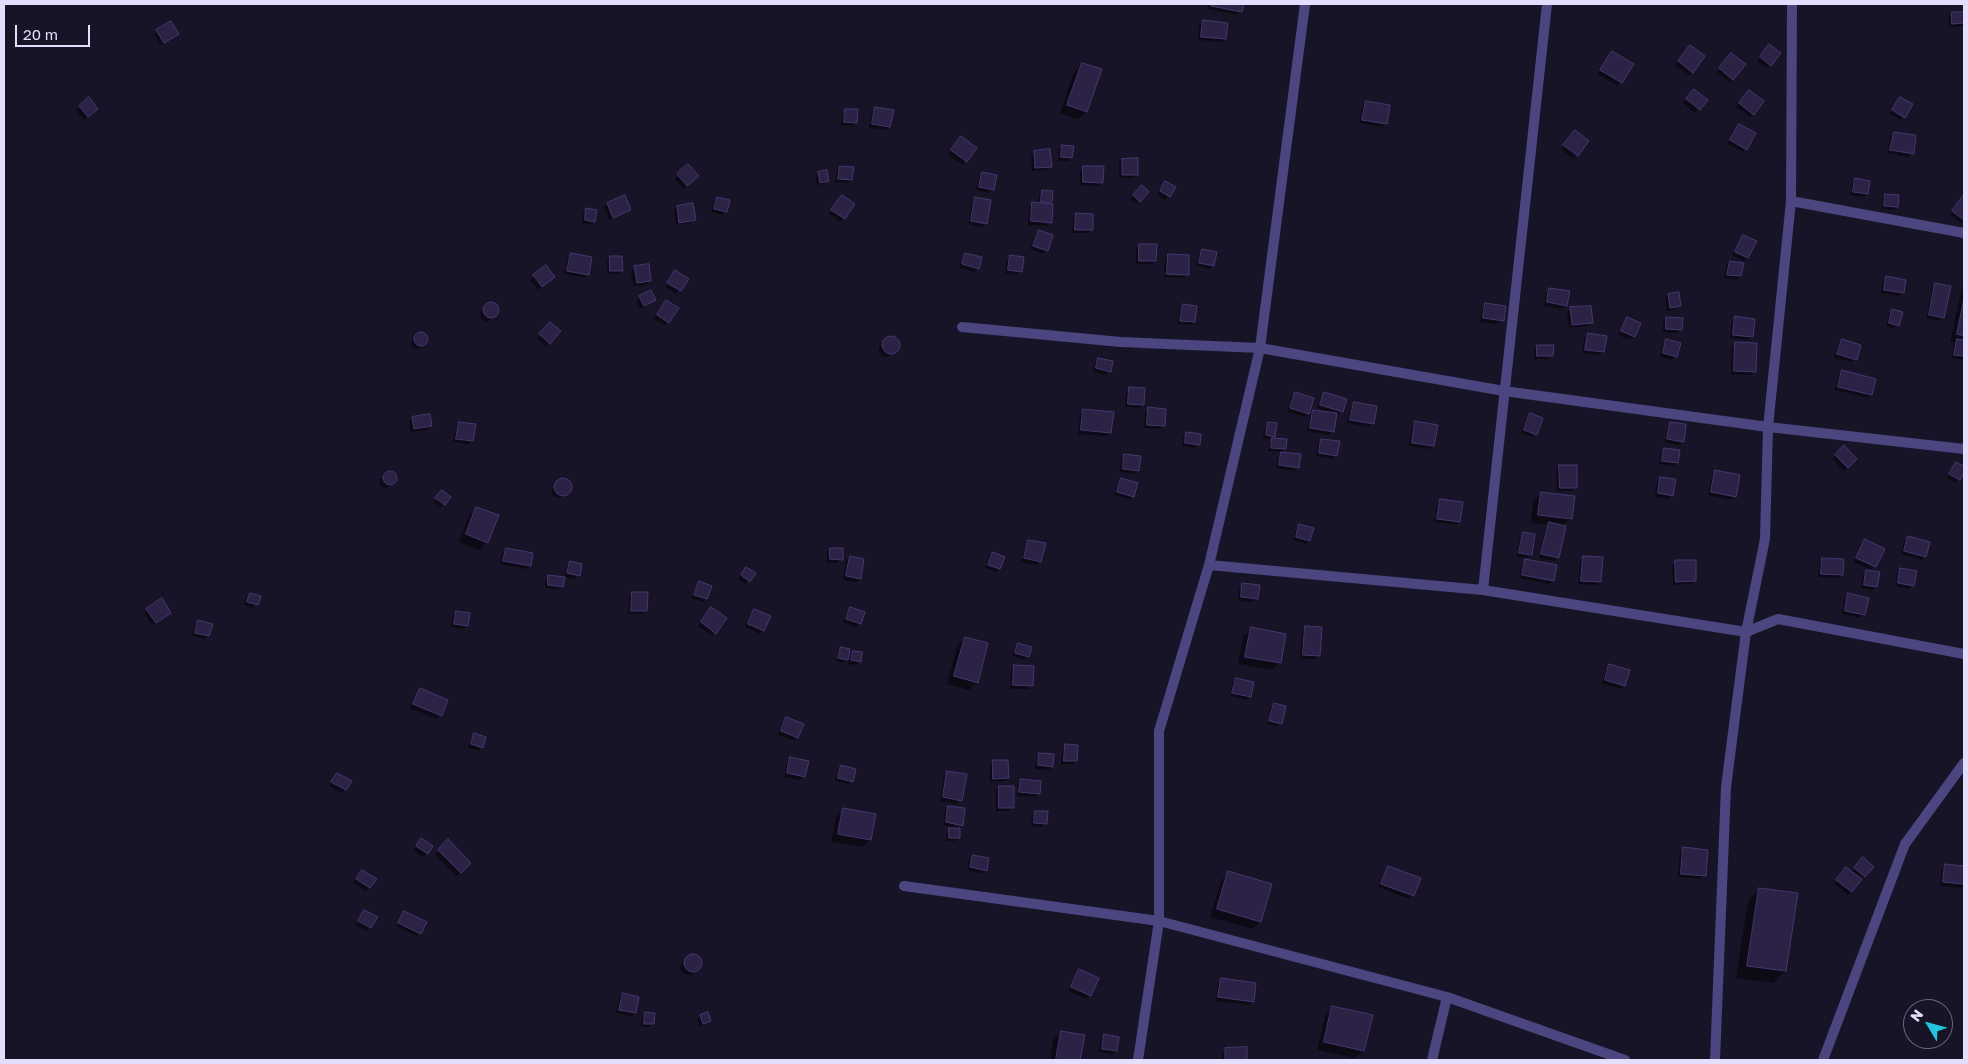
<!DOCTYPE html>
<html>
<head>
<meta charset="utf-8">
<style>
	body { margin:0 }
	#map { position:relative; width:1968px; height:1064px; overflow:hidden; background:#181427; font-family:"Golos Text",sans-serif }
	canvas { display:block }
	.frame { position:absolute; inset:0; border:5px solid #e3defb; pointer-events:none }
	.north { position:absolute; left:1903px; top:999px; width:50px; height:50px; box-sizing:border-box; background:#181427; border:1px solid #69657c; border-radius:50%; rotate:307deg; font-size:14px; font-weight:700; line-height:20px; text-align:center; color:#e3defb }
	.north::after { content:''; display:block; margin:auto; width:18px; height:22px; background:#24c3e1; clip-path:polygon(50% 0,100% 100%,50% 72%,0 100%) }
	.scale { position:absolute; left:15px; top:25px; width:75px; height:22px; box-sizing:border-box; border:2px solid #e3defb; border-top:0; padding-left:6px; font-size:15px; line-height:18px; white-space:nowrap; color:#e3defb; -webkit-text-stroke:4px #181427; paint-order:stroke }
</style>
</head>
<body>
<div id="map">
<canvas width="1968" height="1064"></canvas>
<div class="frame"></div>
<div class="north">N</div>
<div class="scale">20 m</div>
</div>
<script>
const c = document.querySelector('canvas').getContext('2d');
c.lineJoin = 'round';
function fillPath(path, color) { c.fillStyle = color; c.fill(path, 'evenodd'); }
function stroke(path, color, width, dash) { c.strokeStyle = color; c.lineWidth = width; c.lineCap = dash ? 'butt' : 'round'; c.setLineDash(dash || []); c.stroke(path); }
fillPath(new Path2D(`
	M 1209,4 L 1242,4 L 1241,11 L 1237,15 L 1208,9 Z
	M 1964,13 L 1964,26 L 1949,27 L 1949,17 L 1952,14 Z
	M 1203,21 L 1225,39 L 1221,42 L 1198,40 L 1199,25 Z
	M 157,31 L 174,37 L 161,45 L 154,34 Z
	M 1766,49 L 1770,65 L 1767,68 L 1757,61 Z
	M 1686,50 L 1692,72 L 1689,75 L 1675,65 Z
	M 1612,52 L 1632,65 L 1618,86 L 1597,74 Z
	M 1728,58 L 1732,79 L 1729,82 L 1717,72 Z
	M 1082,64 L 1100,70 L 1086,112 L 1078,119 L 1060,113 L 1074,72 Z
	M 1690,94 L 1706,100 L 1695,113 L 1683,103 Z
	M 1745,95 L 1753,114 L 1750,117 L 1736,107 Z
	M 1900,98 L 1904,117 L 1901,120 L 1889,114 Z
	M 1366,103 L 1386,124 L 1382,127 L 1359,123 L 1362,106 Z
	M 80,107 L 93,112 L 84,120 L 76,110 Z
	M 876,108 L 889,126 L 886,130 L 869,128 L 872,112 Z
	M 845,110 L 855,122 L 852,126 L 841,125 L 842,114 Z
	M 1739,126 L 1746,149 L 1743,152 L 1727,144 Z
	M 1894,133 L 1912,153 L 1909,157 L 1888,153 L 1890,136 Z
	M 1572,135 L 1588,141 L 1573,159 L 1561,149 Z
	M 957,142 L 975,148 L 962,165 L 948,155 Z
	M 1062,146 L 1071,158 L 1068,161 L 1058,161 L 1059,149 Z
	M 1034,152 L 1051,166 L 1047,170 L 1032,171 L 1031,156 Z
	M 1123,160 L 1137,174 L 1133,178 L 1119,178 L 1119,163 Z
	M 688,166 L 694,180 L 683,189 L 675,179 Z
	M 840,167 L 851,180 L 848,183 L 835,182 L 837,171 Z
	M 1084,167 L 1102,182 L 1098,186 L 1080,185 L 1080,171 Z
	M 819,173 L 827,180 L 824,184 L 817,185 L 815,177 Z
	M 982,173 L 993,189 L 989,193 L 976,190 L 979,177 Z
	M 1855,180 L 1867,194 L 1863,197 L 1850,195 L 1852,183 Z
	M 1165,183 L 1169,196 L 1165,200 L 1157,195 Z
	M 1142,187 L 1139,201 L 1136,204 L 1130,199 Z
	M 1042,192 L 1051,202 L 1048,205 L 1050,222 L 1047,226 L 1028,225 L 1029,207 L 1032,204 L 1038,204 L 1039,195 Z
	M 1885,195 L 1897,206 L 1894,210 L 1881,209 L 1882,199 Z
	M 718,198 L 726,211 L 722,215 L 711,212 L 714,201 Z
	M 976,198 L 986,224 L 982,227 L 968,224 L 972,202 Z
	M 1963,198 L 1964,222 L 1962,224 L 1950,215 Z
	M 839,200 L 844,218 L 841,222 L 829,214 Z
	M 607,204 L 629,210 L 626,213 L 609,220 L 604,207 Z
	M 677,207 L 695,219 L 691,223 L 676,225 L 674,211 Z
	M 587,210 L 594,221 L 591,225 L 582,223 L 583,213 Z
	M 1076,215 L 1091,230 L 1088,233 L 1072,233 L 1073,218 Z
	M 1039,231 L 1046,250 L 1043,254 L 1030,249 L 1035,235 Z
	M 1744,236 L 1747,257 L 1744,261 L 1732,255 Z
	M 1140,245 L 1155,260 L 1152,264 L 1136,264 L 1136,248 Z
	M 1203,250 L 1216,253 L 1213,266 L 1209,269 L 1196,266 L 1199,254 Z
	M 571,254 L 588,274 L 584,278 L 564,274 L 568,258 Z
	M 965,254 L 978,269 L 974,272 L 959,268 L 962,258 Z
	M 1168,255 L 1187,275 L 1184,278 L 1164,277 L 1164,275 L 1186,276 L 1186,274 L 1164,272 L 1165,259 Z
	M 1011,256 L 1020,271 L 1017,275 L 1005,273 L 1007,260 Z
	M 611,257 L 621,270 L 618,274 L 607,274 L 607,261 Z
	M 1730,262 L 1740,276 L 1737,280 L 1724,278 L 1726,266 Z
	M 546,267 L 550,280 L 538,290 L 530,280 Z
	M 635,267 L 650,281 L 646,285 L 633,286 L 631,271 Z
	M 672,275 L 687,279 L 676,294 L 665,287 Z
	M 1886,278 L 1905,281 L 1903,293 L 1899,296 L 1881,293 L 1883,281 Z
	M 1964,283 L 1964,360 L 1951,358 L 1954,343 L 1950,342 L 1962,286 Z
	M 1936,284 L 1943,317 L 1940,321 L 1926,318 L 1932,288 Z
	M 1549,289 L 1566,305 L 1563,309 L 1544,306 L 1546,293 Z
	M 650,291 L 655,299 L 641,309 L 636,301 Z
	M 1668,295 L 1679,306 L 1676,309 L 1667,311 L 1665,299 Z
	M 666,302 L 668,322 L 665,326 L 654,319 Z
	M 490,303 L 495,304 L 498,309 L 496,315 L 488,322 L 482,320 L 480,316 L 481,310 Z
	M 1486,305 L 1503,320 L 1499,324 L 1480,322 L 1482,308 Z
	M 1183,306 L 1194,322 L 1191,325 L 1177,324 L 1180,309 Z
	M 1571,309 L 1591,322 L 1588,326 L 1569,328 L 1567,312 Z
	M 1893,310 L 1898,325 L 1894,329 L 1886,326 L 1889,314 Z
	M 1628,318 L 1634,336 L 1630,340 L 1618,335 Z
	M 1667,318 L 1681,329 L 1677,333 L 1663,332 L 1663,321 Z
	M 1736,318 L 1752,337 L 1748,340 L 1730,338 L 1732,321 Z
	M 551,323 L 560,332 L 546,346 L 537,338 Z
	M 420,333 L 425,334 L 427,338 L 426,343 L 418,349 L 413,348 L 410,344 L 412,340 Z
	M 1588,335 L 1603,352 L 1599,355 L 1582,353 L 1584,338 Z
	M 890,337 L 896,338 L 899,344 L 897,350 L 888,357 L 882,356 L 878,350 L 880,344 Z
	M 1842,340 L 1856,359 L 1852,362 L 1834,358 L 1838,344 Z
	M 1667,341 L 1676,356 L 1672,360 L 1660,357 L 1663,344 Z
	M 1736,344 L 1754,372 L 1751,375 L 1731,374 L 1732,347 Z
	M 1538,346 L 1552,356 L 1548,359 L 1534,359 L 1534,349 Z
	M 1099,360 L 1109,371 L 1106,375 L 1093,372 L 1095,363 Z
	M 1843,372 L 1871,394 L 1868,398 L 1835,390 L 1839,375 Z
	M 1129,389 L 1142,404 L 1139,408 L 1125,407 L 1126,392 Z
	M 1324,393 L 1342,411 L 1338,415 L 1335,414 L 1333,431 L 1329,435 L 1307,431 L 1310,415 L 1313,411 L 1329,413 L 1329,412 L 1317,408 L 1321,397 Z
	M 1295,394 L 1308,413 L 1305,417 L 1287,412 L 1291,397 Z
	M 1354,404 L 1376,407 L 1373,424 L 1369,427 L 1347,423 L 1351,407 Z
	M 1149,409 L 1163,426 L 1160,429 L 1144,428 L 1145,412 Z
	M 1083,411 L 1110,433 L 1106,436 L 1078,434 L 1080,414 Z
	M 1530,415 L 1536,434 L 1532,437 L 1521,433 L 1527,418 Z
	M 413,418 L 431,426 L 427,430 L 411,432 L 409,421 Z
	M 459,423 L 472,440 L 469,444 L 453,442 L 456,427 Z
	M 1269,423 L 1273,436 L 1270,439 L 1286,440 L 1285,449 L 1282,452 L 1268,451 L 1269,443 L 1272,440 L 1263,438 L 1265,427 Z
	M 1416,423 L 1436,426 L 1432,446 L 1429,449 L 1409,446 L 1412,426 Z
	M 1670,424 L 1682,441 L 1679,445 L 1665,442 L 1667,427 Z
	M 1187,433 L 1198,444 L 1195,448 L 1182,446 L 1183,437 Z
	M 1322,440 L 1336,455 L 1333,459 L 1316,456 L 1318,444 Z
	M 1844,447 L 1856,459 L 1844,471 L 1832,459 Z
	M 1665,450 L 1677,463 L 1673,466 L 1659,464 L 1661,453 Z
	M 1281,453 L 1298,467 L 1295,471 L 1276,468 L 1278,457 Z
	M 1125,456 L 1138,470 L 1135,474 L 1120,472 L 1121,459 Z
	M 1957,463 L 1964,467 L 1964,471 L 1956,483 L 1947,478 Z
	M 1560,466 L 1576,487 L 1572,491 L 1557,491 L 1556,470 Z
	M 389,472 L 393,473 L 396,477 L 394,482 L 386,489 L 382,487 L 379,483 L 381,479 Z
	M 1716,472 L 1735,496 L 1731,500 L 1708,495 L 1712,475 Z
	M 1661,478 L 1672,495 L 1669,499 L 1655,497 L 1657,482 Z
	M 562,479 L 568,480 L 571,485 L 569,491 L 560,498 L 554,497 L 552,492 L 553,486 Z
	M 1122,480 L 1133,496 L 1130,499 L 1114,495 L 1118,483 Z
	M 1541,494 L 1571,518 L 1563,526 L 1565,527 L 1558,558 L 1554,561 L 1539,558 L 1546,527 L 1548,525 L 1531,523 L 1533,501 Z
	M 439,495 L 449,497 L 440,508 L 433,502 Z
	M 1440,501 L 1459,522 L 1456,525 L 1434,522 L 1437,504 Z
	M 476,508 L 487,542 L 479,550 L 459,542 L 469,516 Z
	M 1300,526 L 1309,540 L 1306,544 L 1293,540 L 1296,529 Z
	M 1523,534 L 1531,554 L 1527,558 L 1517,557 L 1520,537 Z
	M 1908,537 L 1925,556 L 1922,560 L 1901,554 L 1904,541 Z
	M 1028,541 L 1040,561 L 1037,565 L 1021,562 L 1025,545 Z
	M 1865,541 L 1883,549 L 1871,570 L 1853,562 Z
	M 506,549 L 530,565 L 526,569 L 500,564 L 502,553 Z
	M 831,549 L 841,559 L 838,563 L 827,563 L 827,552 Z
	M 993,554 L 999,569 L 996,572 L 985,568 L 989,557 Z
	M 1583,557 L 1600,582 L 1597,585 L 1578,584 L 1580,561 Z
	M 850,558 L 860,579 L 856,582 L 843,580 L 846,561 Z
	M 1525,560 L 1556,566 L 1553,581 L 1549,584 L 1519,578 L 1522,564 Z
	M 1823,560 L 1842,574 L 1838,578 L 1818,577 L 1819,563 Z
	M 1676,562 L 1695,581 L 1691,584 L 1673,585 L 1672,565 Z
	M 570,563 L 578,575 L 575,579 L 564,577 L 567,566 Z
	M 1901,569 L 1913,585 L 1909,589 L 1895,586 L 1897,573 Z
	M 1867,571 L 1876,587 L 1872,590 L 1861,588 L 1863,574 Z
	M 743,572 L 749,581 L 745,584 L 738,579 Z
	M 549,576 L 562,586 L 558,590 L 545,588 L 545,580 Z
	M 700,583 L 706,599 L 703,602 L 691,598 L 696,587 Z
	M 1243,584 L 1257,598 L 1253,602 L 1238,601 L 1239,588 Z
	M 632,593 L 646,611 L 642,614 L 628,614 L 629,597 Z
	M 250,594 L 259,597 L 253,608 L 244,605 L 246,598 Z
	M 1849,595 L 1863,614 L 1860,618 L 1842,614 L 1845,598 Z
	M 850,609 L 860,623 L 856,627 L 843,622 L 847,612 Z
	M 147,610 L 166,616 L 152,625 L 144,613 Z
	M 754,610 L 763,630 L 760,634 L 745,627 L 751,614 Z
	M 456,612 L 467,625 L 463,629 L 451,627 L 453,616 Z
	M 708,612 L 715,633 L 712,636 L 698,626 Z
	M 198,621 L 208,636 L 205,639 L 192,636 L 195,625 Z
	M 1306,628 L 1319,656 L 1316,659 L 1300,659 L 1302,631 Z
	M 1251,629 L 1279,663 L 1272,670 L 1238,664 L 1243,637 Z
	M 965,638 L 977,682 L 969,690 L 947,684 L 957,646 Z
	M 1018,644 L 1028,656 L 1024,660 L 1012,656 L 1015,648 Z
	M 841,648 L 846,659 L 843,663 L 836,661 L 838,652 Z
	M 853,652 L 860,661 L 856,665 L 848,664 L 850,656 Z
	M 1015,666 L 1032,685 L 1028,689 L 1010,689 L 1011,670 Z
	M 1609,666 L 1624,685 L 1621,689 L 1602,684 L 1606,669 Z
	M 1236,679 L 1250,696 L 1247,700 L 1230,696 L 1232,683 Z
	M 420,690 L 441,715 L 437,719 L 410,708 L 417,694 Z
	M 1274,705 L 1281,723 L 1277,726 L 1267,724 L 1270,708 Z
	M 787,718 L 797,737 L 794,741 L 778,735 L 783,722 Z
	M 474,734 L 482,747 L 479,751 L 468,748 L 471,738 Z
	M 1065,746 L 1076,761 L 1073,764 L 1061,764 L 1062,749 Z
	M 1040,754 L 1052,766 L 1049,770 L 1035,769 L 1036,758 Z
	M 791,758 L 804,777 L 800,780 L 784,777 L 787,762 Z
	M 994,761 L 1008,778 L 1004,781 L 990,782 L 990,765 Z
	M 841,767 L 852,781 L 848,784 L 835,781 L 838,770 Z
	M 948,772 L 961,800 L 957,804 L 940,801 L 944,776 Z
	M 337,774 L 345,790 L 342,793 L 329,786 Z
	M 1021,780 L 1039,794 L 1035,797 L 1017,796 L 1018,784 Z
	M 999,787 L 1012,807 L 1009,811 L 996,811 L 996,790 Z
	M 948,808 L 962,825 L 959,828 L 959,837 L 955,841 L 946,841 L 946,833 L 949,829 L 956,828 L 943,825 L 945,811 Z
	M 844,809 L 870,840 L 862,847 L 831,842 L 836,817 Z
	M 1036,812 L 1046,823 L 1042,827 L 1031,826 L 1032,816 Z
	M 421,840 L 427,853 L 423,857 L 413,850 Z
	M 448,841 L 469,863 L 456,876 L 435,854 Z
	M 1684,849 L 1704,876 L 1701,879 L 1678,877 L 1680,852 Z
	M 973,856 L 986,870 L 982,874 L 967,870 L 969,860 Z
	M 1859,862 L 1864,876 L 1848,895 L 1834,884 L 1842,872 L 1851,872 Z
	M 1946,866 L 1964,868 L 1964,885 L 1962,888 L 1940,886 L 1942,869 Z
	M 1388,867 L 1413,895 L 1409,899 L 1378,887 L 1385,871 Z
	M 362,871 L 369,887 L 366,891 L 353,883 Z
	M 1228,873 L 1260,922 L 1252,929 L 1210,917 L 1221,881 Z
	M 1759,889 L 1785,971 L 1773,983 L 1736,978 L 1748,901 Z
	M 364,911 L 376,918 L 367,931 L 355,925 Z
	M 404,912 L 420,933 L 417,936 L 396,926 Z
	M 691,955 L 696,956 L 700,961 L 700,967 L 691,975 L 684,974 L 680,969 L 682,962 Z
	M 1079,970 L 1097,979 L 1086,999 L 1068,991 Z
	M 1222,980 L 1252,1002 L 1249,1005 L 1216,1001 L 1218,983 Z
	M 623,995 L 635,1013 L 631,1016 L 616,1013 L 619,998 Z
	M 1332,1008 L 1363,1051 L 1355,1058 L 1317,1050 L 1325,1016 Z
	M 646,1013 L 653,1024 L 649,1027 L 641,1027 L 642,1017 Z
	M 701,1016 L 710,1020 L 700,1027 L 697,1019 Z
	M 1061,1032 L 1083,1036 L 1079,1060 L 1050,1060 L 1053,1040 Z
	M 1105,1036 L 1116,1051 L 1112,1054 L 1099,1052 L 1101,1039 Z
	M 1245,1048 L 1246,1060 L 1222,1060 L 1222,1053 L 1225,1049 Z`), '#0007');
const building = new Path2D(`
	M 1211,4 L 1244,4 L 1242,12 L 1211,6 Z
	M 1952,12 L 1964,12 L 1964,23 L 1952,24 Z
	M 1203,20 L 1228,23 L 1226,39 L 1201,37 Z
	M 171,21 L 179,34 L 164,43 L 156,30 Z
	M 1769,44 L 1781,53 L 1771,66 L 1760,57 Z
	M 1690,45 L 1705,56 L 1693,73 L 1678,61 Z
	M 1612,51 L 1634,64 L 1622,83 L 1600,70 Z
	M 1731,53 L 1746,64 L 1733,80 L 1719,68 Z
	M 1082,63 L 1102,69 L 1087,112 L 1067,105 Z
	M 1694,89 L 1708,100 L 1700,110 L 1686,99 Z
	M 1749,90 L 1764,101 L 1754,115 L 1739,103 Z
	M 89,97 L 98,109 L 88,117 L 79,106 Z
	M 1900,97 L 1913,104 L 1905,118 L 1892,110 Z
	M 1366,101 L 1390,105 L 1387,124 L 1362,120 Z
	M 875,107 L 894,110 L 890,127 L 872,124 Z
	M 845,109 L 858,109 L 857,123 L 844,122 Z
	M 1739,124 L 1756,133 L 1747,150 L 1730,140 Z
	M 1575,130 L 1589,141 L 1578,156 L 1563,145 Z
	M 1894,132 L 1916,135 L 1914,154 L 1890,150 Z
	M 961,136 L 977,148 L 967,162 L 951,150 Z
	M 1062,145 L 1074,146 L 1072,158 L 1061,157 Z
	M 1050,149 L 1052,167 L 1035,168 L 1034,151 Z
	M 1138,158 L 1138,175 L 1122,175 L 1122,159 Z
	M 688,164 L 699,176 L 687,186 L 677,174 Z
	M 840,166 L 854,167 L 852,180 L 838,179 Z
	M 1083,166 L 1104,166 L 1103,183 L 1083,182 Z
	M 827,170 L 829,181 L 820,183 L 818,172 Z
	M 982,172 L 997,175 L 994,190 L 979,187 Z
	M 1855,178 L 1870,181 L 1868,194 L 1853,192 Z
	M 1165,181 L 1176,187 L 1170,197 L 1160,191 Z
	M 1142,185 L 1149,192 L 1140,202 L 1133,195 Z
	M 1042,190 L 1053,191 L 1052,202 L 1041,202 Z
	M 1885,194 L 1899,195 L 1898,207 L 1884,206 Z
	M 625,195 L 631,210 L 613,218 L 607,203 Z
	M 842,195 L 855,204 L 845,219 L 831,210 Z
	M 1963,196 L 1964,197 L 1964,220 L 1952,211 Z
	M 717,197 L 730,200 L 727,212 L 714,209 Z
	M 975,197 L 991,200 L 987,224 L 971,221 Z
	M 1032,202 L 1053,204 L 1052,223 L 1031,221 Z
	M 693,203 L 696,220 L 679,223 L 677,206 Z
	M 586,208 L 597,210 L 595,222 L 585,220 Z
	M 1076,213 L 1093,214 L 1093,230 L 1075,230 Z
	M 1039,230 L 1053,235 L 1048,251 L 1033,246 Z
	M 1743,235 L 1757,241 L 1748,258 L 1735,252 Z
	M 1139,244 L 1157,244 L 1156,261 L 1139,261 Z
	M 1202,249 L 1217,252 L 1214,266 L 1199,263 Z
	M 571,253 L 592,257 L 589,275 L 567,271 Z
	M 965,253 L 982,257 L 979,269 L 962,264 Z
	M 1168,254 L 1189,255 L 1189,275 L 1167,274 Z
	M 1010,255 L 1024,257 L 1022,272 L 1008,270 Z
	M 610,256 L 622,256 L 623,271 L 610,271 Z
	M 1730,261 L 1744,263 L 1741,276 L 1727,275 Z
	M 649,264 L 651,281 L 637,283 L 634,266 Z
	M 546,265 L 555,277 L 542,287 L 533,275 Z
	M 675,270 L 689,279 L 681,291 L 667,283 Z
	M 1886,276 L 1906,280 L 1904,293 L 1884,290 Z
	M 1935,283 L 1951,286 L 1944,318 L 1929,315 Z
	M 1549,288 L 1570,291 L 1567,306 L 1547,302 Z
	M 651,290 L 656,300 L 644,306 L 639,296 Z
	M 1679,292 L 1681,306 L 1670,308 L 1668,294 Z
	M 1964,299 L 1964,336 L 1957,334 Z
	M 666,300 L 679,308 L 669,323 L 657,315 Z
	M483 310a8 8 0 1 1 16 0a8 8 0 1 1-16 0Z
	M 1485,303 L 1506,306 L 1504,321 L 1483,318 Z
	M 1183,304 L 1197,306 L 1195,322 L 1180,321 Z
	M 1591,306 L 1593,323 L 1572,325 L 1570,307 Z
	M 1892,309 L 1903,312 L 1899,326 L 1889,323 Z
	M 1735,316 L 1755,319 L 1753,337 L 1733,335 Z
	M 1627,317 L 1641,323 L 1635,337 L 1621,331 Z
	M 1666,317 L 1683,318 L 1682,330 L 1666,329 Z
	M 550,322 L 561,331 L 550,344 L 539,334 Z
	M414 339a7 7 0 1 1 14 0a7 7 0 1 1-14 0Z
	M 1588,333 L 1607,336 L 1604,352 L 1585,350 Z
	M882 345a9 9 0 1 1 18 0a9 9 0 1 1-18 0Z
	M 1666,339 L 1681,343 L 1677,357 L 1663,353 Z
	M 1842,339 L 1861,345 L 1857,360 L 1837,354 Z
	M 1957,339 L 1964,340 L 1964,356 L 1954,355 Z
	M 1735,342 L 1757,343 L 1756,372 L 1734,371 Z
	M 1537,345 L 1554,345 L 1553,356 L 1537,356 Z
	M 1098,358 L 1113,361 L 1111,372 L 1096,368 Z
	M 1842,370 L 1876,379 L 1872,395 L 1838,387 Z
	M 1129,387 L 1145,388 L 1144,405 L 1128,404 Z
	M 1295,392 L 1314,398 L 1309,414 L 1290,408 Z
	M 1324,392 L 1347,399 L 1343,412 L 1320,405 Z
	M 1354,402 L 1377,406 L 1374,424 L 1350,420 Z
	M 1148,407 L 1166,409 L 1165,426 L 1147,425 Z
	M 1083,409 L 1114,412 L 1111,433 L 1081,430 Z
	M 1313,410 L 1337,413 L 1334,432 L 1310,428 Z
	M 1530,413 L 1543,418 L 1537,435 L 1524,430 Z
	M 430,414 L 432,426 L 414,429 L 412,417 Z
	M 1415,421 L 1438,425 L 1434,446 L 1412,443 Z
	M 459,422 L 476,424 L 473,441 L 456,439 Z
	M 1268,422 L 1277,423 L 1275,437 L 1266,435 Z
	M 1670,422 L 1686,424 L 1684,442 L 1667,439 Z
	M 1186,432 L 1201,434 L 1200,445 L 1185,443 Z
	M 1272,438 L 1287,439 L 1286,449 L 1271,448 Z
	M 1321,439 L 1340,441 L 1337,456 L 1319,453 Z
	M 1844,445 L 1857,459 L 1848,468 L 1835,455 Z
	M 1664,448 L 1680,450 L 1678,463 L 1662,461 Z
	M 1281,452 L 1301,454 L 1299,468 L 1279,465 Z
	M 1124,454 L 1141,456 L 1139,471 L 1123,469 Z
	M 1956,462 L 1964,466 L 1964,473 L 1960,480 L 1949,474 Z
	M 1559,465 L 1577,465 L 1577,488 L 1560,488 Z
	M 1715,470 L 1740,475 L 1736,497 L 1711,492 Z
	M383 478a7 7 0 1 1 14 0a7 7 0 1 1-14 0Z
	M 1660,477 L 1676,479 L 1673,496 L 1658,493 Z
	M 1121,478 L 1138,483 L 1134,497 L 1117,492 Z
	M554 487a9 9 0 1 1 18 0a9 9 0 1 1-18 0Z
	M 442,490 L 451,497 L 445,505 L 435,498 Z
	M 1541,492 L 1575,496 L 1572,519 L 1538,515 Z
	M 1440,499 L 1463,502 L 1460,522 L 1437,519 Z
	M 476,507 L 499,515 L 488,543 L 466,534 Z
	M 1549,522 L 1566,526 L 1559,558 L 1541,554 Z
	M 1299,524 L 1314,528 L 1310,541 L 1296,537 Z
	M 1523,532 L 1535,534 L 1532,555 L 1519,553 Z
	M 1908,536 L 1930,542 L 1926,557 L 1904,551 Z
	M 1865,539 L 1885,549 L 1876,567 L 1856,558 Z
	M 1028,540 L 1046,543 L 1041,562 L 1024,558 Z
	M 506,548 L 533,553 L 531,566 L 503,561 Z
	M 830,548 L 843,548 L 843,560 L 830,559 Z
	M 993,552 L 1005,557 L 1000,569 L 988,565 Z
	M 850,556 L 864,559 L 861,579 L 846,576 Z
	M 1583,556 L 1603,557 L 1601,582 L 1581,581 Z
	M 1822,558 L 1844,559 L 1843,575 L 1821,574 Z
	M 1525,559 L 1557,565 L 1554,581 L 1522,575 Z
	M 1675,560 L 1696,560 L 1696,581 L 1676,582 Z
	M 570,561 L 582,564 L 580,576 L 567,573 Z
	M 746,567 L 756,573 L 750,582 L 741,575 Z
	M 1900,568 L 1917,571 L 1914,586 L 1898,583 Z
	M 1866,570 L 1880,572 L 1877,587 L 1864,585 Z
	M 548,575 L 565,577 L 563,587 L 548,585 Z
	M 699,581 L 712,586 L 707,599 L 694,595 Z
	M 1242,583 L 1260,585 L 1258,599 L 1241,597 Z
	M 632,592 L 648,592 L 647,611 L 631,611 Z
	M 250,593 L 261,596 L 258,605 L 247,602 Z
	M 1848,593 L 1869,598 L 1865,615 L 1845,611 Z
	M 162,598 L 171,613 L 156,623 L 146,609 Z
	M 711,607 L 727,618 L 716,634 L 701,622 Z
	M 850,607 L 865,612 L 861,624 L 846,619 Z
	M 754,609 L 771,616 L 764,631 L 748,624 Z
	M 456,611 L 470,613 L 468,626 L 454,624 Z
	M 198,620 L 213,624 L 209,636 L 195,633 Z
	M 1305,626 L 1322,627 L 1320,656 L 1303,655 Z
	M 1251,627 L 1286,634 L 1281,663 L 1245,657 Z
	M 965,637 L 988,643 L 978,683 L 954,676 Z
	M 1018,643 L 1032,647 L 1029,657 L 1015,653 Z
	M 841,647 L 850,649 L 848,660 L 838,658 Z
	M 853,651 L 862,652 L 861,662 L 851,660 Z
	M 1609,664 L 1630,670 L 1625,686 L 1605,680 Z
	M 1014,665 L 1034,666 L 1033,686 L 1013,685 Z
	M 1236,678 L 1254,682 L 1251,697 L 1232,693 Z
	M 420,688 L 448,700 L 442,716 L 413,704 Z
	M 1274,703 L 1286,706 L 1282,724 L 1269,721 Z
	M 786,717 L 804,724 L 798,738 L 781,731 Z
	M 474,733 L 486,737 L 483,748 L 471,744 Z
	M 1065,744 L 1078,745 L 1077,761 L 1064,761 Z
	M 1039,753 L 1054,754 L 1053,767 L 1038,765 Z
	M 790,757 L 809,761 L 805,777 L 787,773 Z
	M 993,760 L 1008,760 L 1009,778 L 993,779 Z
	M 841,765 L 856,769 L 853,782 L 838,778 Z
	M 947,771 L 967,774 L 962,801 L 943,797 Z
	M 337,773 L 352,781 L 346,790 L 331,782 Z
	M 1021,779 L 1041,781 L 1040,794 L 1019,792 Z
	M 999,786 L 1014,786 L 1014,808 L 999,808 Z
	M 948,806 L 965,808 L 963,826 L 946,822 Z
	M 843,808 L 876,814 L 871,840 L 838,834 Z
	M 1035,811 L 1048,811 L 1047,824 L 1034,823 Z
	M 949,828 L 960,828 L 960,838 L 949,838 Z
	M 421,838 L 433,846 L 428,854 L 416,846 Z
	M 448,839 L 471,863 L 461,873 L 438,850 Z
	M 1683,847 L 1708,850 L 1706,876 L 1681,874 Z
	M 973,855 L 989,858 L 987,871 L 970,867 Z
	M 1863,857 L 1874,867 L 1865,877 L 1854,868 Z
	M 1945,864 L 1964,866 L 1964,884 L 1943,882 Z
	M 1388,866 L 1421,878 L 1414,896 L 1381,884 Z
	M 1846,867 L 1862,879 L 1852,892 L 1836,880 Z
	M 362,870 L 377,879 L 370,888 L 356,879 Z
	M 1228,871 L 1272,884 L 1261,922 L 1217,909 Z
	M 1759,888 L 1798,893 L 1786,971 L 1747,966 Z
	M 364,910 L 378,917 L 371,928 L 358,921 Z
	M 404,911 L 427,922 L 421,934 L 398,923 Z
	M684 963a9 9 0 1 1 18 0a9 9 0 1 1-18 0Z
	M 1079,969 L 1099,978 L 1091,996 L 1071,987 Z
	M 1221,978 L 1256,983 L 1254,1002 L 1218,997 Z
	M 623,993 L 639,997 L 636,1013 L 619,1010 Z
	M 1332,1006 L 1373,1015 L 1364,1051 L 1324,1042 Z
	M 645,1012 L 655,1013 L 654,1024 L 644,1024 Z
	M 708,1012 L 711,1021 L 703,1024 L 700,1015 Z
	M 1061,1031 L 1085,1035 L 1080,1060 L 1056,1060 Z
	M 1104,1034 L 1119,1037 L 1117,1051 L 1102,1049 Z
	M 1247,1047 L 1247,1060 L 1225,1060 L 1225,1048 Z`);
fillPath(building, '#2c2246');
stroke(building, '#46376f', 1);
stroke(new Path2D(`
	M 1791,201 L 1964,233
	M 962,327 L 1121,342 L 1260,348 L 1504,391 L 1768,427 L 1964,449
	M 1209,565 L 1483,590 L 1746,632 L 1778,619 L 1964,654
	M 1483,590 L 1547,4
	M 904,886 L 1159,921 L 1447,997 L 1625,1060
	M 1138,1060 L 1159,921 L 1159,731 L 1209,565 L 1260,348 L 1305,4
	M 1432,1060 L 1447,997
	M 1715,1060 L 1726,787 L 1746,632 L 1765,539 L 1768,427 L 1791,201 L 1792,4
	M 1823,1060 L 1905,844 L 1964,763`), '#4b4580', 10);
</script>
</body>
</html>
